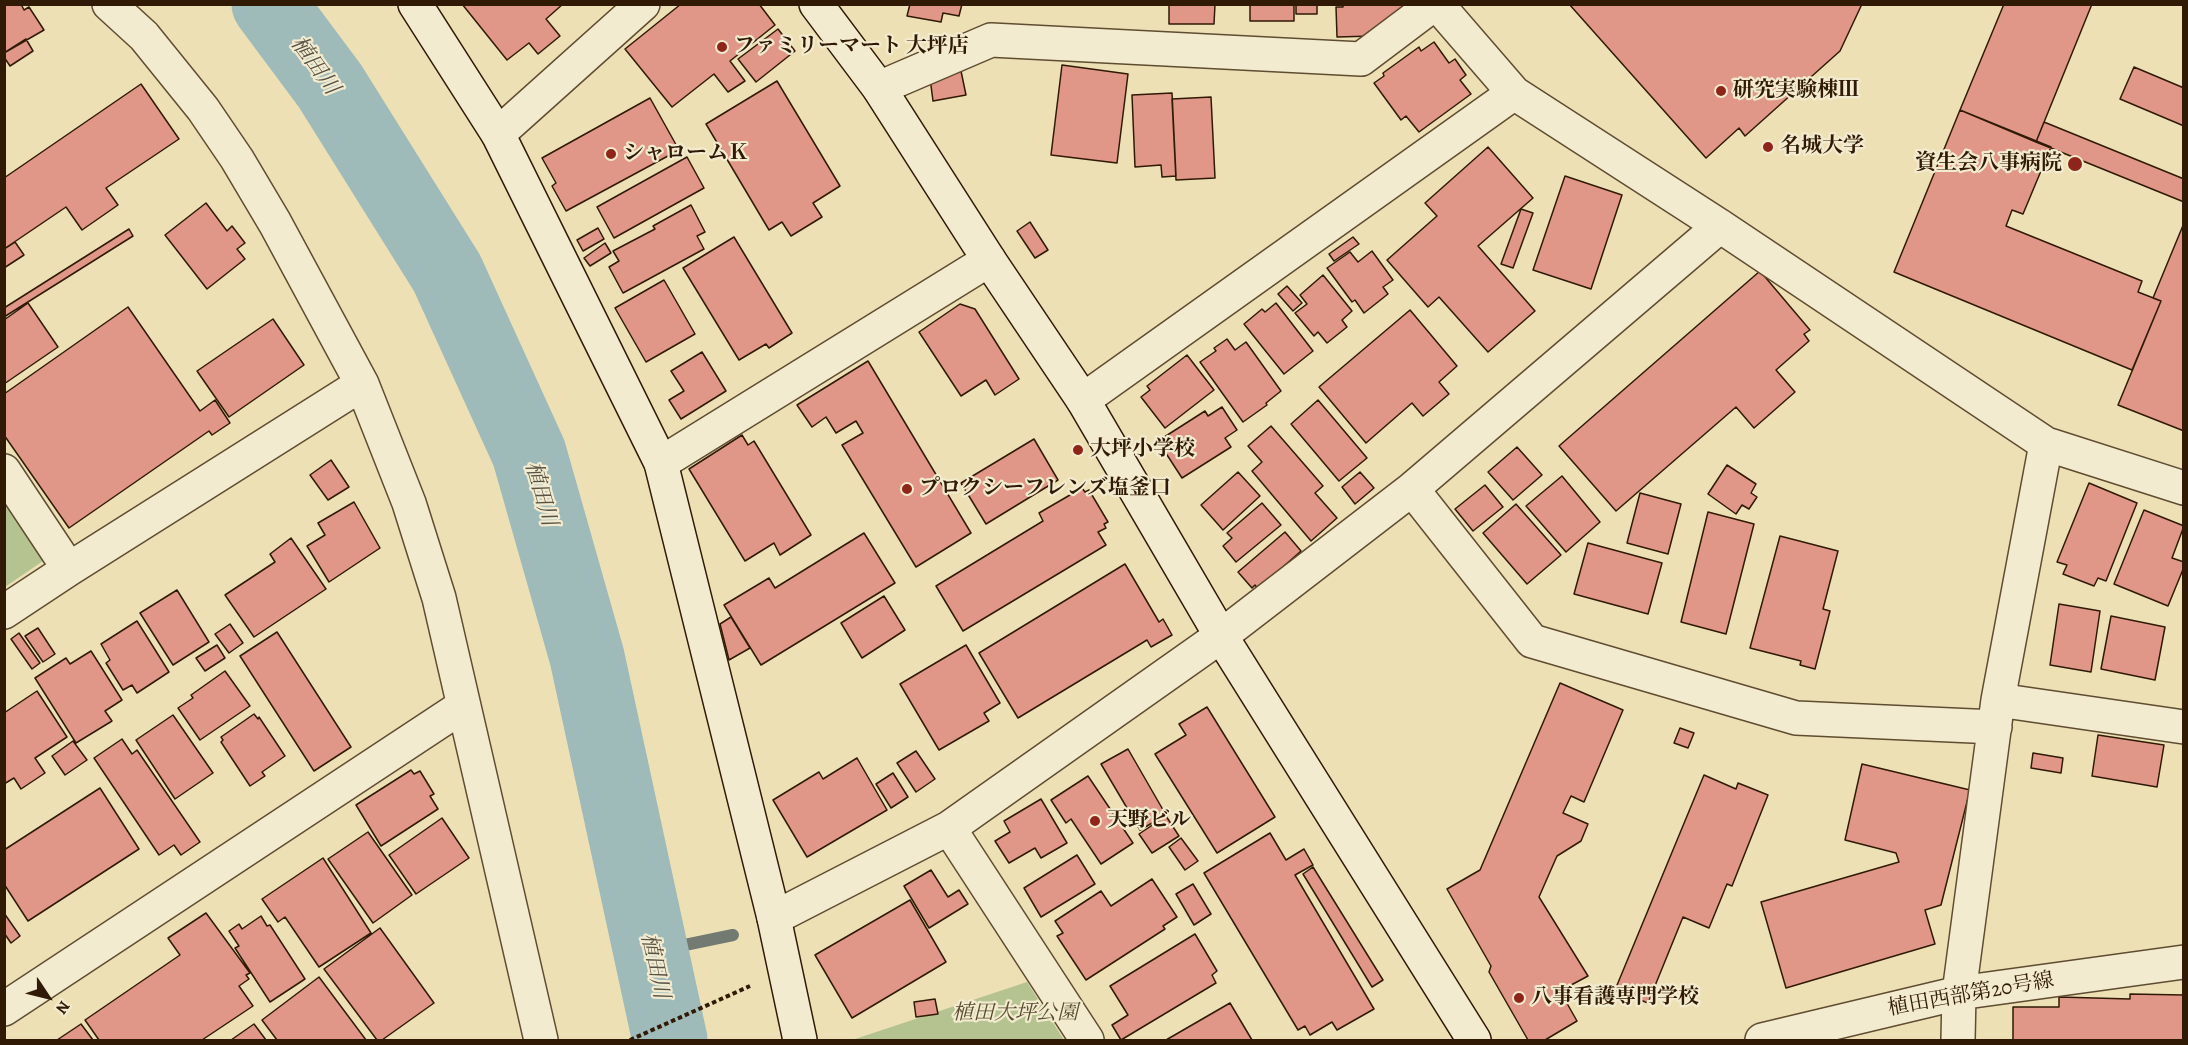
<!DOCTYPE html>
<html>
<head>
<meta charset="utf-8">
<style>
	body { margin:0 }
	#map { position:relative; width:2188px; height:1045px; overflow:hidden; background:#ede0b5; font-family:Alegreya,serif }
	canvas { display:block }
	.frame { position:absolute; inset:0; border:6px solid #301a05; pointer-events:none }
	.north { position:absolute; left:18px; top:967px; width:60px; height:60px; -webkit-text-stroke:4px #f3ebcf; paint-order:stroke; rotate:125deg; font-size:16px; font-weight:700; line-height:24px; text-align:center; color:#301a05 }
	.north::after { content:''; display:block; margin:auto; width:21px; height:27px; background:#301a05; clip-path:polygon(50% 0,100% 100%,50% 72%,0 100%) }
</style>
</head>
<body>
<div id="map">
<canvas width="2188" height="1045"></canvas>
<div class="frame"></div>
<div class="north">N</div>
</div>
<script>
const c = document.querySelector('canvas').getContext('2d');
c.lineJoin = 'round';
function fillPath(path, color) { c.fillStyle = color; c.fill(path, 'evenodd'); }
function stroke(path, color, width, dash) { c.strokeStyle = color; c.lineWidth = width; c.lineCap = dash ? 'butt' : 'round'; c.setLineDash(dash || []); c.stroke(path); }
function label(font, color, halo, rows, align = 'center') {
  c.font = font + ' Alegreya,"Noto Serif JP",serif'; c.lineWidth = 4.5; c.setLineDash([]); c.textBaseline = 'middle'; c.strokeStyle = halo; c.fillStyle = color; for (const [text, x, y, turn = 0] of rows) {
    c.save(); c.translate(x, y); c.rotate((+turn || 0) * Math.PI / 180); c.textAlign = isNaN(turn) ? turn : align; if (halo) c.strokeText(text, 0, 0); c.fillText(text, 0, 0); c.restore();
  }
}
fillPath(new Path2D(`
	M 5,503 L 43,561 L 5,587 L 4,587 Z
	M 1027,982 L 1064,1040 L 852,1040 Z`), '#b5c390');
stroke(new Path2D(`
	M 651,952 L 733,935`), '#727a71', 12);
stroke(new Path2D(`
	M 269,4 L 330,86 L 447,273 L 529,453 L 587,657 L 670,1040`), '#9ebab9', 75);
const building = new Path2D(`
	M 4,4 L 21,4 L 24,10 L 29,7 L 44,30 L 4,53 Z
	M 462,4 L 563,4 L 546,19 L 560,36 L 538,54 L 529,43 L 507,60 Z
	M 681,4 L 759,4 L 775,25 L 730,61 L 745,81 L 728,92 L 714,74 L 672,107 L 625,49 Z
	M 910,4 L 962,4 L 959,16 L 943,13 L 941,22 L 907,16 Z
	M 1169,4 L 1215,4 L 1214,24 L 1169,24 Z
	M 1250,4 L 1294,4 L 1294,21 L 1250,21 Z
	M 1296,4 L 1317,4 L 1317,14 L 1296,14 Z
	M 1343,4 L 1404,4 L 1404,11 L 1373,36 L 1337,37 L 1336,7 L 1343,7 Z
	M 1569,4 L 1862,4 L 1840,51 L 1745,136 L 1739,128 L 1706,158 Z
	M 2004,4 L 2092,4 L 2036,142 L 1960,110 Z
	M 778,29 L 795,51 L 756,82 L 738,59 Z
	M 26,39 L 33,51 L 10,66 L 4,57 L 4,53 Z
	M 1434,42 L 1449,63 L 1455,59 L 1466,75 L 1460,80 L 1471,94 L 1419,132 L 1406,116 L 1401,120 L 1374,83 L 1384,76 L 1383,73 L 1419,47 L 1421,51 Z
	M 1062,65 L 1128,74 L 1117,163 L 1051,155 Z
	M 2134,67 L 2184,88 L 2184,126 L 2120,99 Z
	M 961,71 L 966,95 L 933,101 L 930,78 Z
	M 777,81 L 840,186 L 813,203 L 822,217 L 791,236 L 782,222 L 769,230 L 706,124 Z
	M 141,84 L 179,139 L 106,188 L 118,205 L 82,230 L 66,207 L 4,249 L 4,178 Z
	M 1172,93 L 1176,176 L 1162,177 L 1161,165 L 1135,167 L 1132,95 Z
	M 1211,97 L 1215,178 L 1176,180 L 1172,99 Z
	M 650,98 L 679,150 L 566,211 L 552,186 L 556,183 L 542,158 Z
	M 1960,110 L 2051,147 L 2023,214 L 2012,210 L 2006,226 L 2142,281 L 2138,292 L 2161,301 L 2132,370 L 1894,272 Z
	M 2044,122 L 2184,179 L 2184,202 L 2036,142 Z
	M 1488,147 L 1533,198 L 1478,246 L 1535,311 L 1488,352 L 1439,297 L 1428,307 L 1387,260 L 1437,216 L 1425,203 Z
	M 687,157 L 704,188 L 614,238 L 597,207 Z
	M 1565,176 L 1622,195 L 1591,289 L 1533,270 Z
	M 206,203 L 227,231 L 232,226 L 245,243 L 237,249 L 245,259 L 207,289 L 165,235 Z
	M 691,205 L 705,232 L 697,236 L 704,249 L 623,293 L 609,267 L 619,261 L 613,251 L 655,229 L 653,226 Z
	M 1521,209 L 1533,213 L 1513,268 L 1501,264 Z
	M 1030,222 L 1048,250 L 1035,258 L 1017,231 Z
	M 2184,223 L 2184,431 L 2118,405 L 2161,301 L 2153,298 Z
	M 598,228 L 604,239 L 583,251 L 577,240 Z
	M 129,229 L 133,236 L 4,317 L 4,308 Z
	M 734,237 L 792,333 L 769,348 L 766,344 L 739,360 L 683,268 Z
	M 1353,237 L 1359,244 L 1334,261 L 1329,254 Z
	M 15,242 L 24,255 L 4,268 L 4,249 Z
	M 605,243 L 611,253 L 590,266 L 584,258 Z
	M 1372,251 L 1393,280 L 1383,287 L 1388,294 L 1364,313 L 1355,300 L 1352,302 L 1327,268 L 1350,252 L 1358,262 Z
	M 1760,271 L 1810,330 L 1804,334 L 1809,341 L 1776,370 L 1795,392 L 1754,428 L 1736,407 L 1616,511 L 1559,446 Z
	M 1323,275 L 1352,311 L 1342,320 L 1347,327 L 1327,343 L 1318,332 L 1314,336 L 1295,313 L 1307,304 L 1300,295 Z
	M 664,280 L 695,334 L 646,362 L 615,308 Z
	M 1287,286 L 1302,303 L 1293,311 L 1278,294 Z
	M 28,303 L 58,347 L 4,384 L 4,320 Z
	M 1276,303 L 1313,351 L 1284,374 L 1244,324 L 1262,309 L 1265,312 Z
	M 960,304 L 975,309 L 1019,379 L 995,395 L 986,380 L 961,396 L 919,332 Z
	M 128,307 L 200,411 L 215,400 L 230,423 L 212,435 L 209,431 L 69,528 L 4,435 L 4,394 Z
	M 1410,310 L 1457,366 L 1439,382 L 1449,394 L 1423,416 L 1412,403 L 1366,443 L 1319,387 Z
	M 273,319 L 304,365 L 229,417 L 197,371 Z
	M 1227,339 L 1235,350 L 1246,342 L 1281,391 L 1266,403 L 1267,405 L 1243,422 L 1200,362 L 1216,351 L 1214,348 Z
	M 702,352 L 726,391 L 681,419 L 669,400 L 684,391 L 671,371 Z
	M 1187,355 L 1214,390 L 1165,428 L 1141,397 L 1150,390 L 1147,386 Z
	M 868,361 L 971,533 L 916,567 L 842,445 L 863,433 L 856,421 L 836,433 L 826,417 L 812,427 L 797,405 Z
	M 1318,400 L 1367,458 L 1339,481 L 1291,424 Z
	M 1222,407 L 1237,430 L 1225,438 L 1231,447 L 1182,478 L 1158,441 L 1205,411 L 1208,416 Z
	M 1271,426 L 1323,486 L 1315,493 L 1337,518 L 1311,541 L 1252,471 L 1262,462 L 1248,446 Z
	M 742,435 L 748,445 L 754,441 L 811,535 L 780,555 L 774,543 L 745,561 L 689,469 Z
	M 1034,439 L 1058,480 L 986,524 L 961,483 Z
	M 1517,447 L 1542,475 L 1513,500 L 1488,472 Z
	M 331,460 L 349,487 L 328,500 L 310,475 Z
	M 1727,465 L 1756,484 L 1751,493 L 1757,497 L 1749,509 L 1742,505 L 1736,514 L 1708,494 Z
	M 1238,472 L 1260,496 L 1223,530 L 1201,505 Z
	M 1360,472 L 1374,488 L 1355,504 L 1342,487 Z
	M 1562,476 L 1600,522 L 1566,552 L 1526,506 Z
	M 2089,483 L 2137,503 L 2106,581 L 2098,578 L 2094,586 L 2063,574 L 2067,565 L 2057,562 Z
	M 1485,485 L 1503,507 L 1473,531 L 1455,509 Z
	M 1082,488 L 1085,492 L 1089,490 L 1108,522 L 1104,524 L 1106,528 L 1098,532 L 1106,545 L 963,631 L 936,586 L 1043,521 L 1039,513 Z
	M 1640,493 L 1681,504 L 1668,554 L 1627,543 Z
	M 354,502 L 380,548 L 329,582 L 307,546 L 325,535 L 318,523 Z
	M 1262,503 L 1281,525 L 1236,562 L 1223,546 L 1232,538 L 1227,533 Z
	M 1516,504 L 1561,555 L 1527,584 L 1483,533 Z
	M 2144,510 L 2184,526 L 2172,558 L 2184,562 L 2184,567 L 2168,606 L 2114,584 Z
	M 1708,512 L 1754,524 L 1726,634 L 1681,622 Z
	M 1285,532 L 1301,551 L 1258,589 L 1255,585 L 1252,588 L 1238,572 Z
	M 864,533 L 895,583 L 761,665 L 724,605 L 769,578 L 775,588 Z
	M 1780,536 L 1838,551 L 1823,609 L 1830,611 L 1815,669 L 1800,665 L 1801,661 L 1750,648 Z
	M 291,538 L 326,589 L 254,637 L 225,595 L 275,562 L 270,554 Z
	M 1588,543 L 1662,563 L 1648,614 L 1574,594 Z
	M 1125,564 L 1159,622 L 1163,619 L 1172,635 L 1151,647 L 1147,640 L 1018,718 L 979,653 Z
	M 177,590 L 209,642 L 173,665 L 140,613 Z
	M 884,596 L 905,630 L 862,658 L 841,623 Z
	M 2059,604 L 2100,611 L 2091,672 L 2050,665 Z
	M 2111,616 L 2165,627 L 2155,680 L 2101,669 Z
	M 731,617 L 750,648 L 729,660 L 720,624 Z
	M 137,621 L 169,672 L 137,693 L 132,685 L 123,690 L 106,663 L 110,660 L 101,644 Z
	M 230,624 L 243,643 L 229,653 L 215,634 Z
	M 38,628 L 55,654 L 43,662 L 25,636 Z
	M 277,632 L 351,747 L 314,771 L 240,656 Z
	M 19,633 L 40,663 L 32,669 L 11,639 Z
	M 217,645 L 225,658 L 205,671 L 196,658 Z
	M 966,645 L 1000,703 L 984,713 L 989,721 L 939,750 L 900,684 Z
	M 91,651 L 122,700 L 105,711 L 112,721 L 76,743 L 35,678 L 66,658 L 70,664 Z
	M 225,671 L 250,706 L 200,740 L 178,708 L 193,698 L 191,695 Z
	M 1560,683 L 1623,710 L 1584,802 L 1571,796 L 1563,813 L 1588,824 L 1581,841 L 1557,856 L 1539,897 L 1588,976 L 1560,991 L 1577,1021 L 1545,1040 L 1528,1040 L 1489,972 L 1491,966 L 1447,889 L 1480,870 Z
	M 37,691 L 67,737 L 35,758 L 45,773 L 21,789 L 14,778 L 4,784 L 4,713 Z
	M 1207,707 L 1275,817 L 1217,853 L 1155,754 L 1186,735 L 1179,724 Z
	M 254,714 L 258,719 L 259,717 L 285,756 L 262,772 L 265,776 L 250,786 L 221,742 L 223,740 L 221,737 Z
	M 173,715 L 213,773 L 175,799 L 136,740 Z
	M 1680,728 L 1694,733 L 1688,748 L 1674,743 Z
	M 2098,735 L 2164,745 L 2157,787 L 2092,776 Z
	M 122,739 L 132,754 L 137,750 L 200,842 L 181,855 L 174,845 L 159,855 L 94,758 Z
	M 73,741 L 87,760 L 65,775 L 52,756 Z
	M 1128,749 L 1166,815 L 1140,830 L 1101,764 Z
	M 916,751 L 935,779 L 916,792 L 897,763 Z
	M 2033,753 L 2063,758 L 2061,773 L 2031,768 Z
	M 857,758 L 887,810 L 807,857 L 773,800 L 819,772 L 823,779 Z
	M 1862,764 L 1970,790 L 1941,905 L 1925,910 L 1935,944 L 1786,988 L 1761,902 L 1899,862 L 1896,853 L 1845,840 Z
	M 411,770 L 414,774 L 420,771 L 434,794 L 430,796 L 438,809 L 381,846 L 356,805 Z
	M 893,773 L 908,797 L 891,808 L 876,784 Z
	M 1704,775 L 1736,789 L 1738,783 L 1768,795 L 1732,886 L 1727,884 L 1709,928 L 1683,917 L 1648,1003 L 1615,990 Z
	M 1088,776 L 1133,843 L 1101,864 L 1071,819 L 1066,823 L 1051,800 Z
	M 100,788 L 139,849 L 28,921 L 4,884 L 4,850 Z
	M 1041,799 L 1067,843 L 1041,858 L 1035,848 L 1009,863 L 995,841 L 1010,832 L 1004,821 Z
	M 1166,816 L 1179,836 L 1152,853 L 1139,834 Z
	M 442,818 L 469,858 L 416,894 L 389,855 Z
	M 368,832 L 412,895 L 373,923 L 328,859 Z
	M 1270,833 L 1286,860 L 1304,849 L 1313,865 L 1295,875 L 1374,1009 L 1337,1030 L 1332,1022 L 1310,1035 L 1305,1026 L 1298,1030 L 1204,873 Z
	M 1181,838 L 1198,861 L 1185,870 L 1169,847 Z
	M 1077,855 L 1095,884 L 1041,917 L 1024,888 Z
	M 323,858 L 371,933 L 319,967 L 285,917 L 278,922 L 262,899 Z
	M 1313,867 L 1383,980 L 1372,987 L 1303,874 Z
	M 931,870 L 948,897 L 959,890 L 968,904 L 929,928 L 904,886 Z
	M 1152,879 L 1177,917 L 1163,926 L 1165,929 L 1086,980 L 1057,936 L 1063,933 L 1055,921 L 1101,891 L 1111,906 Z
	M 1193,884 L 1211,914 L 1194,925 L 1176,894 Z
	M 910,900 L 946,962 L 852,1018 L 815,955 Z
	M 4,913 L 20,936 L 11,943 L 4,933 Z
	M 206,913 L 250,973 L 246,975 L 249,979 L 239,986 L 253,1006 L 202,1040 L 99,1040 L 85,1020 L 180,955 L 168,938 Z
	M 261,916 L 267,926 L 270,925 L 305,979 L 270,1002 L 235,948 L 239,946 L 229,931 L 239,924 L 242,929 Z
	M 380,928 L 434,1003 L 382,1040 L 377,1040 L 324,969 Z
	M 1195,934 L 1217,971 L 1212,975 L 1216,983 L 1121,1040 L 1112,1025 L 1128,1015 L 1110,986 Z
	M 319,977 L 366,1040 L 277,1040 L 262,1020 Z
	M 2130,994 L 2184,995 L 2184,1040 L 2013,1040 L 2013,1007 L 2059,1007 L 2059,997 L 2130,999 Z
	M 935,999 L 938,1014 L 916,1017 L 914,1002 Z
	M 1230,1003 L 1252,1040 L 1166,1040 Z
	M 81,1024 L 93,1040 L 57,1040 Z
	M 254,1024 L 266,1040 L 231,1040 Z`);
fillPath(building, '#e09787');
stroke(building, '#301a05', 1.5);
const street = new Path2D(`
	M 109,4 L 144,36 L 203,109 L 237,159 L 275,223 L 362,384 L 409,503 L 439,598 L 541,1040
	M 1437,4 L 1514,93 L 1720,226 L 2046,444 L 2184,488
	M 879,88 L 991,40 L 1361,59 L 1434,4
	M 498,134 L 643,4
	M 1083,400 L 1514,93
	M 661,463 L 989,260
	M 4,471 L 69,569
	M 1412,489 L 1532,641 L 1796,718 L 1995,727
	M 4,612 L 69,569 L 362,384
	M 1998,700 L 2184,727
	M 949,828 L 1087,1040
	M 774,918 L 949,828 L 1221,636 L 1412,489 L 1720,226
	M 4,1009 L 463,706
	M 1762,1040 L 1959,993 L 2184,962
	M 1958,1040 L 1959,993 L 1998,700 L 2046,444`);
const secondary = new Path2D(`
	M 415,4 L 498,134 L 661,463 L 774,918 L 800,1040
	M 816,4 L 879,88 L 989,260 L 1083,400 L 1221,636 L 1474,1040`);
stroke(street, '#5f4c31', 36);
stroke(secondary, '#301a05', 36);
stroke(new Path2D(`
	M 630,1040 L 750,986`), '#301a05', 4, [4.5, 3]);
stroke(street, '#f3ebcf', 33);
stroke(secondary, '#f3ebcf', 33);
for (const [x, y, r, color] of [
	[722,47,6,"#8f2418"],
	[1721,91,6,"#8f2418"],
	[1768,147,6,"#8f2418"],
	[611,154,6,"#8f2418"],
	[2075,164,8,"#8f2418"],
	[1078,450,6,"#8f2418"],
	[907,489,6,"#8f2418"],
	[1095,821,6,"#8f2418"],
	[1519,998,6,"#8f2418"]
]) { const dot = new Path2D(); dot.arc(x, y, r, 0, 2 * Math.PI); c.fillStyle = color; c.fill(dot); stroke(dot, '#f3ebcf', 2); }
label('bold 21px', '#301a05', '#f3ebcf', [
	["ファミリーマート 大坪店",734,47],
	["研究実験棟Ⅲ",1733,91],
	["名城大学",1780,147],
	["シャロームＫ",623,154],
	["資生会八事病院",2062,164,"right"],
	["大坪小学校",1090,450],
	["プロクシーフレンズ塩釜口",919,489],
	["天野ビル",1107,821],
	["八事看護専門学校",1531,998]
], 'left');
label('21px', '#301a05', '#f3ebcf', [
	["植田西部第20号線",1971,995,-10]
]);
label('italic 21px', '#584d2f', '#f3ebcf', [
	["植田大坪公園",1015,1014]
]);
label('italic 22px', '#565244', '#f3ebcf', [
	["植田川",314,66,54],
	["植田川",540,494,74],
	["植田川",654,966,78]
]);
</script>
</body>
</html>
